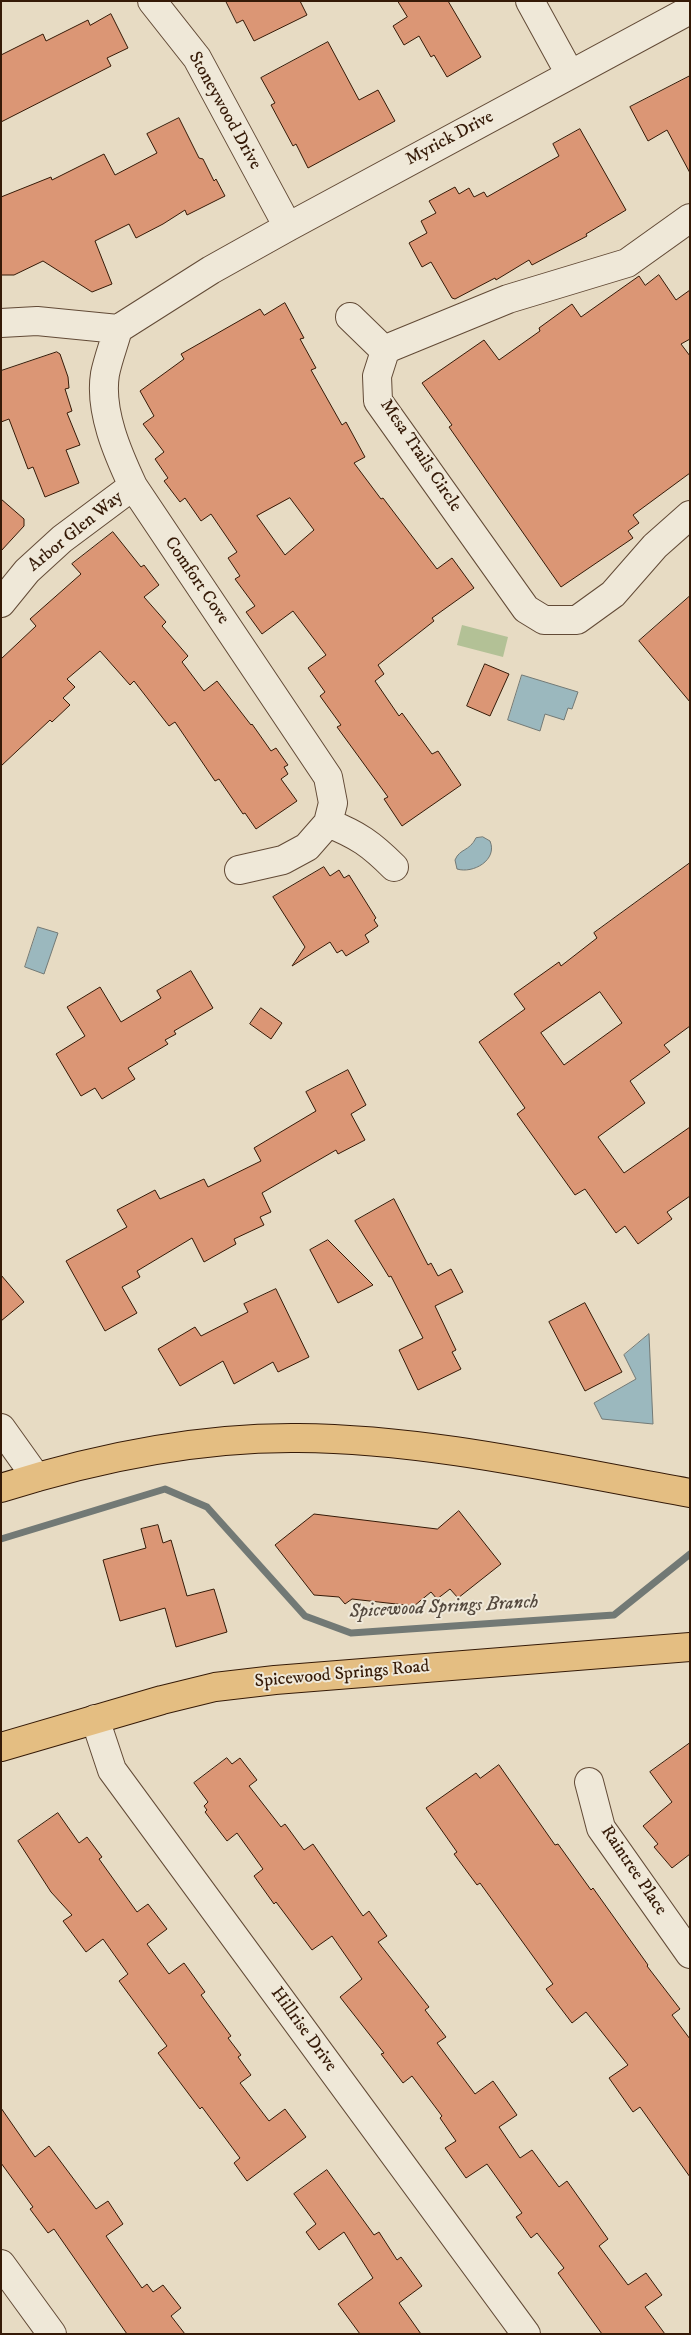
<!DOCTYPE html>
<html>
<head>
<meta charset="utf-8">
<style>
	body { margin:0 }
	#map { position:relative; width:691px; height:2335px; overflow:hidden; background:#e7dbc3; font-family:"IM FELL DW Pica",serif }
	canvas { display:block }
	.frame { position:absolute; inset:0; border:2px solid #351a07; pointer-events:none }
</style>
</head>
<body>
<div id="map">
<canvas width="691" height="2335"></canvas>
<div class="frame"></div>
</div>
<script>
const c = document.querySelector('canvas').getContext('2d');
c.lineJoin = 'round';
function fillPath(path, color) { c.fillStyle = color; c.fill(path, 'evenodd'); }
function stroke(path, color, width, dash) { c.strokeStyle = color; c.lineWidth = width; c.lineCap = dash ? 'butt' : 'round'; c.setLineDash(dash || []); c.stroke(path); }
function label(font, color, halo, rows, align = 'center') {
  c.font = font + ' "IM FELL DW Pica",serif'; c.lineWidth = 4; c.setLineDash([]); c.textBaseline = 'middle'; c.strokeStyle = halo; c.fillStyle = color; for (const [text, x, y, turn = 0] of rows) {
    c.save(); c.translate(x, y); c.rotate((+turn || 0) * Math.PI / 180); c.textAlign = isNaN(turn) ? turn : align; if (halo) c.strokeText(text, 0, 0); c.fillText(text, 0, 0); c.restore();
  }
}
fillPath(new Path2D(`
	M 462,625 L 508,637 L 503,657 L 457,645 Z`), '#b3c196');
const water = new Path2D(`
	M 522,675 L 578,692 L 572,709 L 568,708 L 564,720 L 545,714 L 540,731 L 508,720 Z
	M 483,837 L 490,841 C 498,860 473,874 457,869 L 455,860 C 460,848 469,852 476,838 Z
	M 38,927 L 58,933 L 44,974 L 25,967 Z
	M 649,1334 L 653,1424 L 602,1419 L 594,1403 L 636,1379 L 624,1355 Z`);
fillPath(water, '#9bb8be');
stroke(water, '#727975', 1);
stroke(new Path2D(`
	M 1,1539 L 165,1489 L 207,1507 L 305,1616 L 351,1633 L 614,1615 L 690,1554`), '#727975', 7);
const building = new Path2D(`
	M 226,1 L 300,1 L 307,15 L 254,41 L 243,20 L 237,23 Z
	M 398,1 L 448,1 L 481,57 L 447,77 L 434,55 L 431,57 L 419,36 L 404,45 L 393,26 L 407,17 Z
	M 111,14 L 128,48 L 107,58 L 111,66 L 1,122 L 1,55 L 43,34 L 46,41 L 88,20 L 90,25 Z
	M 328,42 L 359,100 L 378,90 L 395,121 L 308,168 L 296,144 L 293,146 L 271,105 L 275,103 L 261,78 Z
	M 690,76 L 690,173 L 667,130 L 648,141 L 630,107 Z
	M 179,118 L 199,158 L 203,159 L 214,181 L 216,179 L 225,196 L 187,215 L 185,210 L 163,224 L 136,238 L 129,224 L 95,241 L 112,284 L 92,292 L 43,261 L 14,275 L 1,275 L 1,197 L 51,177 L 52,180 L 104,154 L 115,175 L 157,153 L 147,134 Z
	M 580,129 L 626,210 L 586,234 L 587,236 L 532,265 L 529,260 L 496,280 L 495,278 L 455,299 L 452,298 L 431,262 L 422,267 L 409,243 L 427,233 L 421,221 L 436,213 L 429,201 L 455,187 L 459,194 L 469,188 L 474,197 L 484,192 L 487,197 L 559,156 L 553,144 Z
	M 659,275 L 676,300 L 690,290 L 690,339 L 681,344 L 690,356 L 690,473 L 633,515 L 639,523 L 628,531 L 633,538 L 561,587 L 449,427 L 452,425 L 422,383 L 484,340 L 499,360 L 540,331 L 539,328 L 572,304 L 581,317 L 639,276 L 645,285 Z
	M 285,303 L 304,338 L 300,339 L 316,368 L 311,370 L 342,425 L 346,422 L 365,457 L 354,463 L 381,499 L 383,498 L 437,569 L 452,558 L 474,588 L 432,618 L 434,621 L 378,665 L 384,674 L 375,681 L 399,716 L 402,713 L 432,754 L 438,751 L 461,785 L 402,826 L 384,799 L 388,797 L 337,727 L 341,725 L 320,696 L 325,692 L 308,668 L 326,655 L 293,611 L 262,634 L 246,612 L 255,606 L 235,579 L 240,576 L 228,558 L 237,552 L 211,514 L 201,521 L 185,498 L 180,502 L 164,481 L 168,478 L 155,459 L 164,452 L 143,424 L 154,416 L 140,391 L 184,359 L 181,354 L 260,309 L 264,315 ZM 290,498 L 314,530 L 285,555 L 257,516 Z
	M 57,352 L 60,354 L 68,377 L 69,388 L 65,389 L 72,411 L 67,413 L 80,445 L 66,450 L 79,483 L 45,497 L 33,467 L 28,469 L 9,419 L 1,422 L 1,371 Z
	M 1,499 L 24,519 L 24,526 L 1,551 Z
	M 113,532 L 141,567 L 144,565 L 159,585 L 144,597 L 166,622 L 162,626 L 188,656 L 182,662 L 204,691 L 217,681 L 251,725 L 252,724 L 271,751 L 276,748 L 288,765 L 284,767 L 288,774 L 281,779 L 297,801 L 256,829 L 245,813 L 243,814 L 219,779 L 215,781 L 175,722 L 169,726 L 134,681 L 130,685 L 100,651 L 67,679 L 75,687 L 63,698 L 70,705 L 52,722 L 50,720 L 1,766 L 1,659 L 36,626 L 30,619 L 81,574 L 72,564 Z
	M 690,596 L 690,702 L 639,641 Z
	M 485,664 L 509,674 L 490,716 L 467,706 Z
	M 690,863 L 690,1026 L 664,1045 L 670,1052 L 630,1081 L 645,1103 L 598,1137 L 624,1173 L 690,1127 L 690,1196 L 667,1212 L 672,1219 L 638,1244 L 625,1226 L 616,1233 L 585,1189 L 575,1195 L 517,1114 L 525,1108 L 479,1042 L 525,1009 L 514,994 L 559,962 L 561,966 L 597,938 L 594,933 ZM 600,992 L 622,1023 L 564,1065 L 541,1033 Z
	M 324,867 L 330,876 L 339,870 L 344,878 L 349,875 L 376,918 L 374,920 L 378,926 L 365,935 L 369,942 L 346,956 L 342,950 L 337,953 L 330,942 L 292,966 L 305,947 L 273,897 Z
	M 191,971 L 213,1008 L 174,1031 L 176,1034 L 165,1040 L 168,1044 L 128,1068 L 135,1079 L 102,1099 L 95,1088 L 81,1096 L 56,1054 L 85,1036 L 67,1007 L 100,987 L 121,1022 L 161,998 L 157,991 Z
	M 261,1008 L 282,1023 L 271,1039 L 250,1024 Z
	M 348,1070 L 366,1105 L 351,1114 L 365,1140 L 338,1154 L 336,1150 L 262,1193 L 271,1212 L 260,1217 L 264,1225 L 234,1239 L 236,1244 L 204,1262 L 192,1238 L 137,1271 L 140,1277 L 122,1287 L 137,1313 L 105,1331 L 66,1261 L 127,1227 L 117,1210 L 155,1190 L 160,1199 L 204,1179 L 208,1187 L 261,1161 L 254,1148 L 316,1111 L 306,1092 Z
	M 394,1199 L 428,1265 L 431,1263 L 438,1276 L 451,1269 L 463,1292 L 435,1306 L 456,1350 L 452,1352 L 461,1369 L 418,1390 L 399,1350 L 423,1338 L 391,1276 L 389,1277 L 355,1221 Z
	M 328,1240 L 373,1285 L 338,1303 L 310,1250 Z
	M 1,1275 L 24,1302 L 1,1321 Z
	M 276,1289 L 309,1357 L 278,1372 L 273,1362 L 234,1384 L 223,1361 L 180,1386 L 158,1349 L 195,1327 L 201,1336 L 248,1312 L 244,1304 Z
	M 585,1303 L 622,1372 L 585,1391 L 549,1322 Z
	M 459,1511 L 501,1564 L 458,1598 L 450,1589 L 437,1599 L 431,1592 L 414,1606 L 352,1599 L 345,1604 L 339,1597 L 314,1595 L 275,1545 L 314,1514 L 437,1529 Z
	M 158,1525 L 163,1543 L 171,1540 L 187,1596 L 214,1589 L 227,1632 L 176,1647 L 165,1608 L 120,1621 L 103,1560 L 146,1548 L 141,1529 Z
	M 690,1743 L 690,1854 L 672,1868 L 654,1847 L 658,1844 L 643,1826 L 672,1802 L 650,1772 Z
	M 227,1758 L 232,1764 L 240,1758 L 257,1780 L 249,1786 L 281,1827 L 285,1824 L 304,1850 L 313,1844 L 363,1916 L 369,1911 L 387,1936 L 378,1942 L 429,2007 L 425,2010 L 446,2037 L 437,2043 L 475,2094 L 493,2081 L 517,2115 L 499,2127 L 520,2158 L 532,2150 L 559,2187 L 567,2181 L 608,2239 L 599,2246 L 628,2285 L 646,2273 L 662,2295 L 645,2307 L 665,2334 L 602,2334 L 558,2273 L 564,2268 L 537,2233 L 531,2238 L 516,2217 L 522,2213 L 487,2164 L 466,2178 L 445,2148 L 456,2141 L 440,2118 L 442,2116 L 412,2076 L 403,2083 L 381,2054 L 384,2053 L 340,1997 L 362,1979 L 332,1936 L 312,1950 L 276,1902 L 274,1904 L 254,1876 L 263,1869 L 237,1833 L 227,1841 L 205,1812 L 207,1810 L 204,1806 L 208,1802 L 194,1783 Z
	M 499,1765 L 555,1845 L 558,1844 L 591,1890 L 593,1888 L 648,1965 L 647,1966 L 680,2009 L 672,2015 L 690,2039 L 690,2177 L 640,2107 L 633,2112 L 609,2078 L 628,2065 L 586,2012 L 572,2023 L 546,1989 L 553,1984 L 480,1883 L 477,1885 L 454,1854 L 457,1852 L 426,1808 L 476,1773 L 480,1778 Z
	M 58,1813 L 79,1843 L 87,1837 L 102,1857 L 99,1859 L 137,1912 L 148,1904 L 167,1929 L 147,1944 L 169,1974 L 184,1963 L 205,1992 L 201,1995 L 231,2036 L 228,2038 L 241,2055 L 238,2057 L 251,2075 L 240,2083 L 269,2121 L 285,2109 L 306,2137 L 247,2181 L 234,2163 L 240,2158 L 202,2107 L 200,2109 L 158,2053 L 167,2046 L 119,1981 L 128,1974 L 103,1939 L 86,1952 L 63,1921 L 72,1915 L 51,1892 L 18,1841 Z
	M 1,2108 L 35,2157 L 49,2146 L 96,2209 L 108,2201 L 123,2224 L 106,2236 L 142,2288 L 147,2284 L 153,2292 L 163,2285 L 181,2308 L 171,2316 L 185,2334 L 127,2334 L 54,2229 L 48,2233 L 30,2209 L 33,2207 L 1,2163 Z
	M 327,2170 L 374,2235 L 379,2232 L 397,2260 L 401,2257 L 422,2286 L 399,2303 L 421,2334 L 360,2334 L 338,2304 L 373,2278 L 344,2232 L 319,2250 L 306,2232 L 316,2224 L 294,2194 Z`);
fillPath(building, '#db9675');
stroke(building, '#351a07', 1);
const minor = new Path2D(`
	M 152,1 L 197,58 L 288,227
	M 530,1 L 570,74
	M 690,218 L 627,263 L 508,299 L 391,347 L 385,351 L 377,376 L 378,401 L 526,609 L 544,620 L 577,620 L 613,594 L 655,546 L 690,515
	M 350,317 L 385,351
	M 1,323 L 37,321 L 118,329
	M 1,603 L 27,571 L 62,539 L 133,486
	M 328,823 C 358,835 371,844 394,867
	M 239,870 L 283,860 L 307,847 L 328,823 L 333,803 L 328,777 L 133,486 C 118,454 99,411 105,374 C 108,359 114,344 118,329 L 211,270 L 288,227 L 690,10
	M 1,1428 L 36,1477
	M 95,1719 L 112,1770 L 526,2334
	M 589,1782 L 601,1828 L 690,1954
	M 1,2264 L 52,2334`);
const major = new Path2D(`
	M 1,1488 C 96,1458 198,1437 298,1438 C 429,1439 561,1470 690,1493
	M 1,1747 L 162,1700 L 215,1687 L 275,1680 L 690,1647`);
stroke(minor, '#624a36', 30);
stroke(major, '#351a07', 30);
stroke(minor, '#efe8d8', 28);
stroke(major, '#e4be82', 28);
label('18px', '#351a07', '#efe8d8', [
	["Stoneywood Drive",224,111,61],
	["Myrick Drive",450,139,-28],
	["Mesa Trails Circle",420,456,56],
	["Arbor Glen Way",76,532,-39],
	["Comfort Cove",196,581,56],
	["Spicewood Springs Road",342,1675,-5],
	["Raintree Place",633,1871,56],
	["Hillrise Drive",303,2030,54]
]);
label('italic 19px', '#54493e', '#efe8d8', [
	["Spicewood Springs Branch",444,1608,-3]
]);
</script>
</body>
</html>
